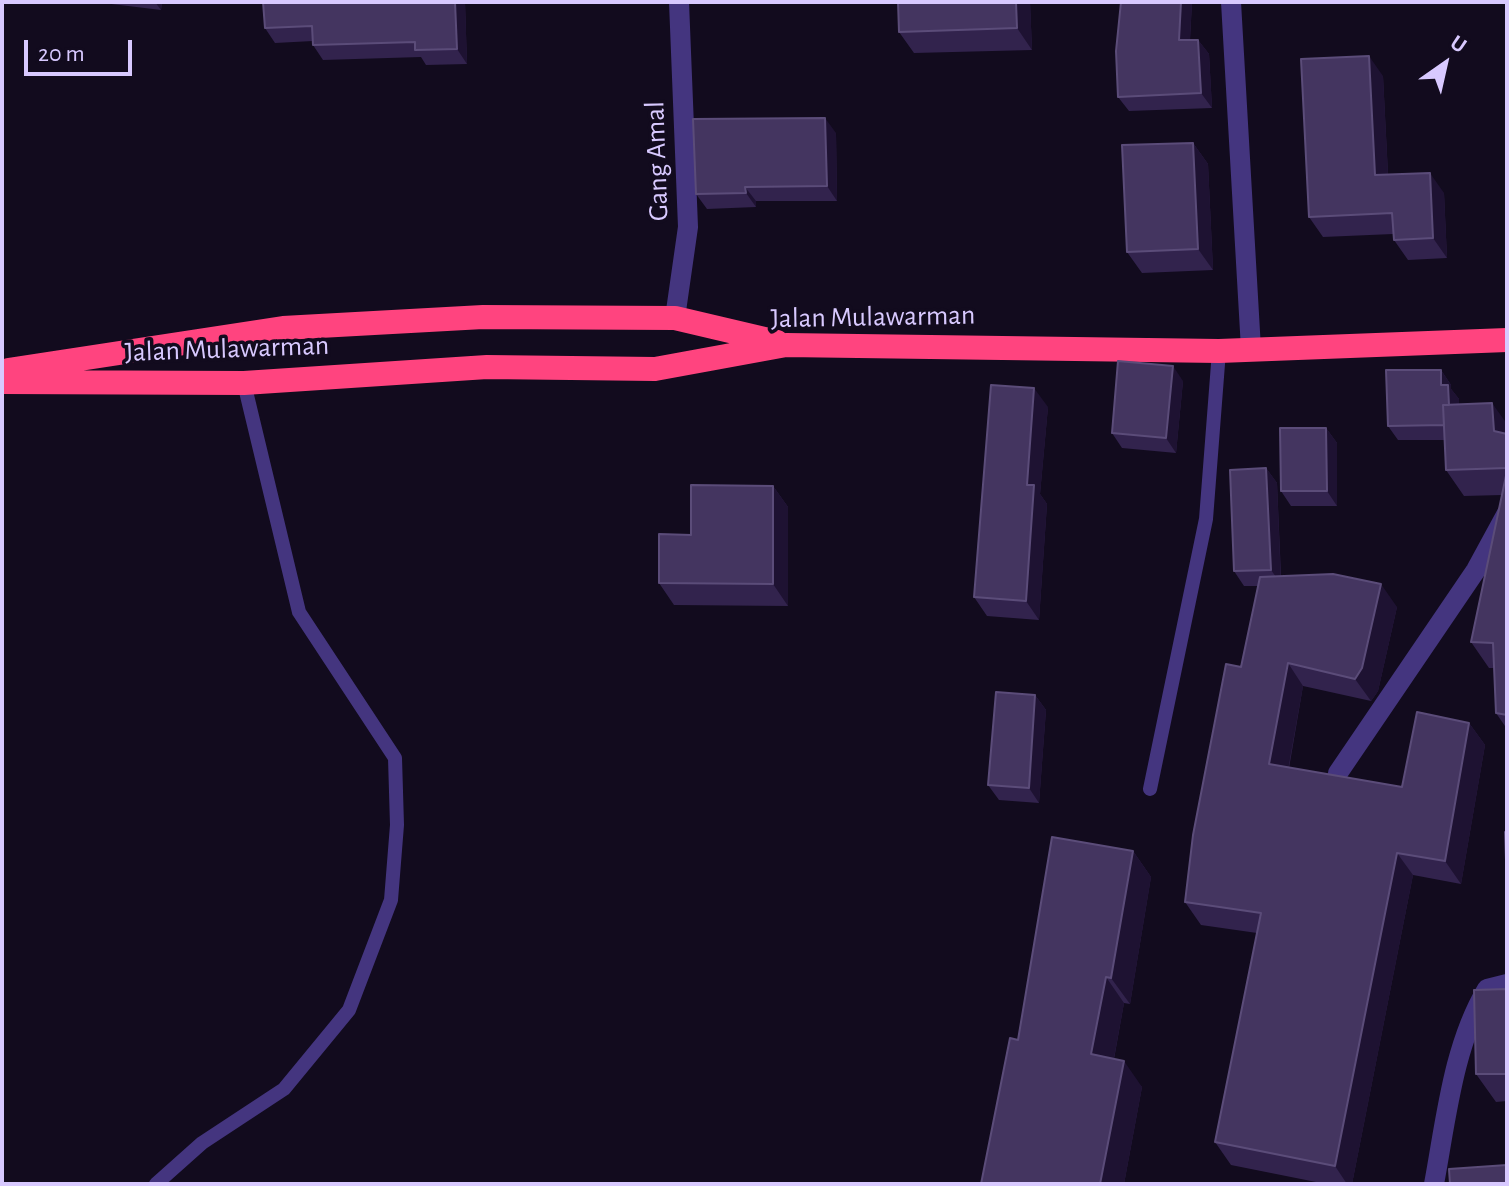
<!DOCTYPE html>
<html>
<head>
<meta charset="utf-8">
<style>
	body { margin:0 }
	#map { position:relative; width:1509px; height:1186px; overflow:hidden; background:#120b1e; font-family:"Alegreya Sans",sans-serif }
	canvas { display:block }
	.frame { position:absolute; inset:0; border:4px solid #d8c9ff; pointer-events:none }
	.north { position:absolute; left:1405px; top:24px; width:80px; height:80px; -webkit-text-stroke:6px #120b1e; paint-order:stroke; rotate:34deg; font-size:22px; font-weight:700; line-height:32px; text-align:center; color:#d8c9ff }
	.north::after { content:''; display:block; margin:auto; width:28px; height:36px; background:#d8c9ff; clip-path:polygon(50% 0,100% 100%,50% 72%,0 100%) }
	.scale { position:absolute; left:24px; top:40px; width:108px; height:36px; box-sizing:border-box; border:4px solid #d8c9ff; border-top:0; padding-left:10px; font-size:24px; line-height:28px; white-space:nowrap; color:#d8c9ff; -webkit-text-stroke:6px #120b1e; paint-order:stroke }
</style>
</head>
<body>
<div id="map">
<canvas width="1509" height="1186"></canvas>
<div class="frame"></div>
<div class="north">U</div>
<div class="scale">20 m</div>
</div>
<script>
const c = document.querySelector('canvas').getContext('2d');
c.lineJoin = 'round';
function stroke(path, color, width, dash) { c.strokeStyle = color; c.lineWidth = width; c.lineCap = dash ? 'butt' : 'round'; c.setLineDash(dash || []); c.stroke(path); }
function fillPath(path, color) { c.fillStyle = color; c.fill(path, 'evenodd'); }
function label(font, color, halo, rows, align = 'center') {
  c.font = font + ' "Alegreya Sans",sans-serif'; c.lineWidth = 7; c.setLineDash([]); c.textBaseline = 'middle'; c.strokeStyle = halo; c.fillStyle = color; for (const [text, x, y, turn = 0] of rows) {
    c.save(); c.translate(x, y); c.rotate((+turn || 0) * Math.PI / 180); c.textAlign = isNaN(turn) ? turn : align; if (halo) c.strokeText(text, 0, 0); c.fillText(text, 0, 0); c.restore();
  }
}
stroke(new Path2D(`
	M 1150,789 L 1206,519 L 1219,351
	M 156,1184 L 202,1143 L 284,1089 L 349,1010 L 391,900 L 397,825 L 395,758 L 299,612 L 244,383`), '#44357f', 14);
stroke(new Path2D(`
	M 1231,2 L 1251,349
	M 675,318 L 688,227 L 679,2
	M 1338,773 L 1476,570 L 1507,513
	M 1434,1184 C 1446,1120 1453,1046 1487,989 L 1507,984`), '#44357f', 20);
stroke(new Path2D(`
	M 8,370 L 283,328 L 483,317 L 675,318 L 777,342
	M 2,382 L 244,383 L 487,367 L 655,369 L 786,345 L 1219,351 L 1507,340`), '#ff447f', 24);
fillPath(new Path2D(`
	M 95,2 L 162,2 L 161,10 Z
	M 465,2 L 467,64 L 426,65 L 421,57 L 323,60 L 313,45 L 313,41 L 275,43 L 265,28 Z
	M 1030,2 L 1032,50 L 914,53 L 899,32 Z
	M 1121,2 L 1192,2 L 1190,40 L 1198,40 L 1209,54 L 1212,108 L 1129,111 L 1118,97 Z
	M 1383,76 L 1388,174 L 1444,193 L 1447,258 L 1408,260 L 1394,240 L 1393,234 L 1323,237 L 1309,217 Z
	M 836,133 L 837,201 L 756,201 L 756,207 L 707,209 L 696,194 Z
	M 1193,143 L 1208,164 L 1213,270 L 1142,273 L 1127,252 Z
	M 1441,370 L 1451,385 L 1451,389 L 1459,399 L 1459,404 L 1507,424 L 1507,729 L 1496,713 L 1494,668 L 1489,668 L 1471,642 L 1502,495 L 1464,496 L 1446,470 L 1444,440 L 1398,440 L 1388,426 Z
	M 1183,381 L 1176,453 L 1122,448 L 1112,433 Z
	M 1048,407 L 1040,494 L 1047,504 L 1039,620 L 987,616 L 974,597 Z
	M 1326,428 L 1337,443 L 1337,506 L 1291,506 L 1281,491 Z
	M 1266,468 L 1277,483 L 1281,576 L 1397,607 L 1378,691 L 1371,701 L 1303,686 L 1289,768 L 1402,787 L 1469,723 L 1485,745 L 1461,884 L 1413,875 L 1352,1184 L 1326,1184 L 1231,1165 L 1215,1142 L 1257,933 L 1201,925 L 1185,902 L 1241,667 L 1258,586 L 1244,586 L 1234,571 Z
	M 773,486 L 788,507 L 788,606 L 674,605 L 659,583 L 691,535 Z
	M 1035,695 L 1046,710 L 1039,803 L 999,800 L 988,785 Z
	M 1133,851 L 1151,877 L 1130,1004 L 1124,1003 L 1114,1059 L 1142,1087 L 1124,1184 L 981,1184 L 1018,1040 Z
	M 1507,989 L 1507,1101 L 1496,1102 L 1476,1074 Z`), '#32234d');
fillPath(new Path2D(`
	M 155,2 L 162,2 L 161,10 Z
	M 455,2 L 465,2 L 467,64 L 457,49 Z
	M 1016,2 L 1030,2 L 1032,50 L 1017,28 Z
	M 1181,2 L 1192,2 L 1189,55 L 1179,40 Z
	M 1198,40 L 1209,54 L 1212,108 L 1201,93 Z
	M 1369,56 L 1383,76 L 1389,195 L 1375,175 Z
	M 825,118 L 836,133 L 837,201 L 827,186 Z
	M 1193,143 L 1208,164 L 1213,270 L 1198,249 Z
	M 1430,173 L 1444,193 L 1447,258 L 1433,238 Z
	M 745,187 L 756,201 L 756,207 L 746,193 Z
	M 1173,366 L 1183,381 L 1176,453 L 1166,438 Z
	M 1441,370 L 1451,385 L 1451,389 L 1459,399 L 1460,440 L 1441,385 Z
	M 1034,388 L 1048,407 L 1040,494 L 1047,504 L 1039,620 L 1026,601 L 1027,485 Z
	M 1492,403 L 1507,424 L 1507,450 L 1494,431 Z
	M 1326,428 L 1337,443 L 1337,506 L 1327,491 Z
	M 1266,468 L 1277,483 L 1281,584 L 1271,570 Z
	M 773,486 L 788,507 L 788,606 L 773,584 Z
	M 1381,584 L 1397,607 L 1378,691 L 1371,701 L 1355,679 Z
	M 1288,663 L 1303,686 L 1285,787 L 1269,764 Z
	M 1035,695 L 1046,710 L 1039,803 L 1029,788 Z
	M 1469,723 L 1485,745 L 1461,884 L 1445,861 Z
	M 1133,851 L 1151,877 L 1130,1004 L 1111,978 Z
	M 1397,853 L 1413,875 L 1352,1184 L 1347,1184 L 1335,1166 Z
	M 1106,977 L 1124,1003 L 1110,1080 L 1091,1054 Z
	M 1124,1061 L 1142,1087 L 1124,1184 L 1100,1184 Z`), '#1e1232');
const building = new Path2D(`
	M 263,2 L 455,2 L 457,49 L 415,50 L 415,42 L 313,45 L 312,26 L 265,28 Z
	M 898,2 L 1016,2 L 1017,28 L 899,32 Z
	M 1121,2 L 1181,2 L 1179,40 L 1198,40 L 1201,93 L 1118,97 L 1116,51 Z
	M 1369,56 L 1375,175 L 1430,173 L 1433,238 L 1394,240 L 1392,213 L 1309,217 L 1301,59 Z
	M 825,118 L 827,186 L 745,187 L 746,193 L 696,194 L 693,119 Z
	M 1193,143 L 1198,249 L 1127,252 L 1122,145 Z
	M 1118,361 L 1173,366 L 1166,438 L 1112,433 Z
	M 1386,370 L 1441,370 L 1441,385 L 1448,385 L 1449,405 L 1443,405 L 1444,425 L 1388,426 Z
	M 991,385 L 1034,388 L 1027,485 L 1034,485 L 1026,601 L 974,597 Z
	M 1492,403 L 1494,431 L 1507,434 L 1507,468 L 1446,470 L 1443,405 Z
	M 1280,428 L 1326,428 L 1327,491 L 1281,491 Z
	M 1266,468 L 1271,570 L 1234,571 L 1230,470 Z
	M 1507,471 L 1507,715 L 1496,713 L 1493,643 L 1471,642 Z
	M 691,485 L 773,486 L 773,584 L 659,583 L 659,534 L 691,535 Z
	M 1333,574 L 1381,584 L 1362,668 L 1355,679 L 1288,663 L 1269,764 L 1402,787 L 1417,712 L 1469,723 L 1445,861 L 1397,853 L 1335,1166 L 1215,1142 L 1261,913 L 1185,902 L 1193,835 L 1226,664 L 1241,667 L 1260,577 Z
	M 996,692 L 1035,695 L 1029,788 L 988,785 Z
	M 1505,832 L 1507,832 L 1507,888 Z
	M 1052,837 L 1133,851 L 1111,978 L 1106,977 L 1091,1054 L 1124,1061 L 1100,1184 L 981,1184 L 1010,1038 L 1018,1040 Z
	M 1507,989 L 1507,1074 L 1476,1074 L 1474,990 Z
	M 1507,1165 L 1507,1184 L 1450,1184 L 1449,1169 Z`);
fillPath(building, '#443560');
stroke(building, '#5b4c79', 2);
label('28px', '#d8c9ff', '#120b1e', [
	["Gang Amal",657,161,-92],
	["Jalan Mulawarman",873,317,-1],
	["Jalan Mulawarman",227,349,-2]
]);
</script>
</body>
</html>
